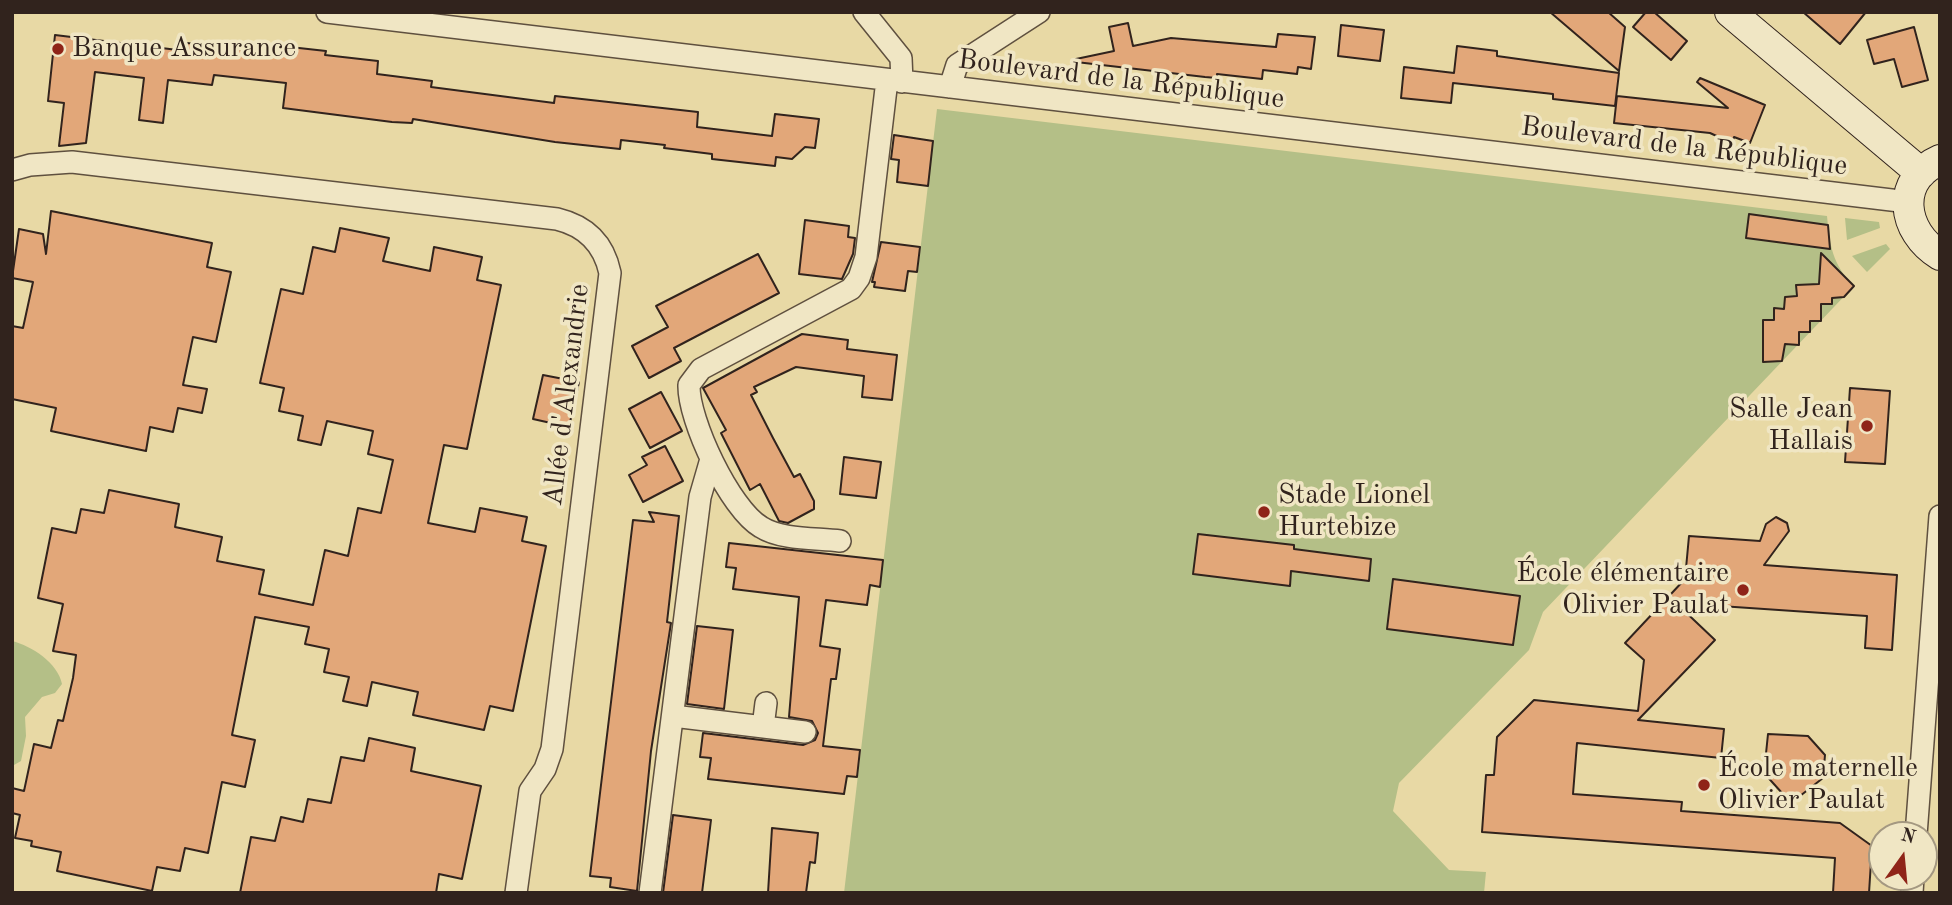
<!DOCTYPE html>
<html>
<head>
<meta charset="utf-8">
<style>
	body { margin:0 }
	#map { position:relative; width:1952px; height:905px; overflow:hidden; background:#e8d9a5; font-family:"Old Standard TT",serif }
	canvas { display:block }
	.frame { position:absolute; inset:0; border:14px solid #31231d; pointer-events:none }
	.north { position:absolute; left:1868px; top:821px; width:70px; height:70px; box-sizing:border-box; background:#f0e6c4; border:2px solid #a49881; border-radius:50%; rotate:15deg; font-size:19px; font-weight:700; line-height:28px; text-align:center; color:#31231d }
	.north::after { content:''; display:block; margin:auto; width:24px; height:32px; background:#8f2418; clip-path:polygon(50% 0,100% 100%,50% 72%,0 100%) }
</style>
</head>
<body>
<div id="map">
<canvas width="1952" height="905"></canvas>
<div class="frame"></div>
<div class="north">N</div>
</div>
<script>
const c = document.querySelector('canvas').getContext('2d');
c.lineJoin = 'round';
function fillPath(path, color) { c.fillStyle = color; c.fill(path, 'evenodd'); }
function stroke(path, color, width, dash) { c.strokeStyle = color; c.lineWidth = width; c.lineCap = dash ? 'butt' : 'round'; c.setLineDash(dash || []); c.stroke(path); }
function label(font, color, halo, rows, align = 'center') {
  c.font = font + ' "Old Standard TT",serif'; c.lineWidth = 7; c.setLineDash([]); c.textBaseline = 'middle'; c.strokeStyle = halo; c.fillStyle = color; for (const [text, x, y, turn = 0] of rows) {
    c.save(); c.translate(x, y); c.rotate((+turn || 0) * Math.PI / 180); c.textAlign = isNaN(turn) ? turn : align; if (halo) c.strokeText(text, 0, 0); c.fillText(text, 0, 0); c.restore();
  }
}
fillPath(new Path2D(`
	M 937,109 L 1827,216 C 1830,246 1832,264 1854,286 L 1543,612 L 1529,650 L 1399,783 L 1393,811 L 1449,870 L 1486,872 L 1484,893 L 844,893 Z
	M 1845,218 L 1879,222 L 1880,228 L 1847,240 Z
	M 1886,244 L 1890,249 L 1867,272 L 1852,256 Z
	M 12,641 C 32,646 58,663 62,684 L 55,693 L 42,697 L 25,717 L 26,736 L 21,761 L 14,765 Z`), '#b4bf87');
const building = new Path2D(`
	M 1550,12 L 1608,12 L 1625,27 L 1619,71 Z
	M 1646,12 L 1654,12 L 1687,41 L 1671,60 L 1633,27 Z
	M 1803,12 L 1866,12 L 1840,44 Z
	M 1128,23 L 1133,46 L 1171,38 L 1276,47 L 1278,34 L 1315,37 L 1311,69 L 1298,67 L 1297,74 L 1263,70 L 1262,79 L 1217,74 L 1217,78 L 1205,77 L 1076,62 L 1076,59 L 1114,51 L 1109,27 Z
	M 1341,25 L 1384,30 L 1380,61 L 1338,56 Z
	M 1914,27 L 1928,80 L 1902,87 L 1894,59 L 1874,64 L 1867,40 Z
	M 55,35 L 186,51 L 187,43 L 289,55 L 290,47 L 326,51 L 325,55 L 378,61 L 377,74 L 432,81 L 431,87 L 554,103 L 555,96 L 698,112 L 697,127 L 772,136 L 775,114 L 819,119 L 815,148 L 805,147 L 792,159 L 776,157 L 775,166 L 712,159 L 712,154 L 664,148 L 665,145 L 621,140 L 620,149 L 555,142 L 413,119 L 412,123 L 392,122 L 283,108 L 286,83 L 214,75 L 212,85 L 168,80 L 163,123 L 139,120 L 144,78 L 95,72 L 86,143 L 59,146 L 64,103 L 48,101 Z
	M 1457,46 L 1497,51 L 1497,56 L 1619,73 L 1615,106 L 1553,99 L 1553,94 L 1453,83 L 1451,103 L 1401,98 L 1404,67 L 1454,73 Z
	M 1700,78 L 1765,105 L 1750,143 L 1734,137 L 1732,143 L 1710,133 L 1614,123 L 1617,96 L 1728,108 L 1697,82 Z
	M 894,135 L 933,141 L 928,186 L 897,182 L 899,160 L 891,159 Z
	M 51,211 L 212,243 L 207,267 L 231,272 L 216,342 L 193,337 L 183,385 L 207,389 L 202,413 L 178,408 L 173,432 L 150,427 L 146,451 L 51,431 L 56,408 L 12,399 L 12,326 L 23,328 L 33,282 L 12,278 L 19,229 L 43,234 L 46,254 Z
	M 1749,214 L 1828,225 L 1830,249 L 1746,238 Z
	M 805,220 L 849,226 L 848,237 L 855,238 L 853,254 L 842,279 L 799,274 Z
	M 340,228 L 389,238 L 383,261 L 430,271 L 434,247 L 482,257 L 477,280 L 501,285 L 467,449 L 444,445 L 428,523 L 475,532 L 480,508 L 527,517 L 522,541 L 546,546 L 513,711 L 490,706 L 484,730 L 413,715 L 418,692 L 372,682 L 367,706 L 343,701 L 349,677 L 324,672 L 329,649 L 305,644 L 309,627 L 255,617 L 232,735 L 255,740 L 245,787 L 222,782 L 208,853 L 185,848 L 180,871 L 157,867 L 152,891 L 57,871 L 61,852 L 31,846 L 32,841 L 15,838 L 20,815 L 12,813 L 12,788 L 24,791 L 34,744 L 51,748 L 58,720 L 63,721 L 73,678 L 76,655 L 53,651 L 63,604 L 38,598 L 52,528 L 76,533 L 81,509 L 104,513 L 109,490 L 179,504 L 175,527 L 222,537 L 217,561 L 264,570 L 259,594 L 313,605 L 325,550 L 348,556 L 358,508 L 381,513 L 393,460 L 368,454 L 373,431 L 327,421 L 321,445 L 298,440 L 303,416 L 279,411 L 284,388 L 260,383 L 281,289 L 303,294 L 313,247 L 335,252 Z
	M 881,242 L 920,247 L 917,272 L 908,271 L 905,291 L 874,287 L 875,282 L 872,282 Z
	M 1821,253 L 1854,286 L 1844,297 L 1832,298 L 1832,304 L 1821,304 L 1821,321 L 1810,321 L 1810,332 L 1799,332 L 1799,345 L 1785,344 L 1782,361 L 1763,362 L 1763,320 L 1774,320 L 1774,308 L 1784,309 L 1785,297 L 1797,296 L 1796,285 L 1819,284 Z
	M 758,254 L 779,293 L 674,348 L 681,361 L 649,378 L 632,346 L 668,327 L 656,306 Z
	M 802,334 L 848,340 L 847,349 L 897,355 L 892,400 L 862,397 L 864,376 L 796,367 L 754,387 L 757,392 L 751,395 L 773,438 L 794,477 L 800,474 L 814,501 L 814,509 L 788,523 L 779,521 L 760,484 L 750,490 L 721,433 L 726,430 L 703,388 Z
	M 543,375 L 579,382 L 569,427 L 533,419 Z
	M 1850,388 L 1890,391 L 1885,464 L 1845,462 Z
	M 661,392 L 682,431 L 650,448 L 629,409 Z
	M 665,446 L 683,481 L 643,502 L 629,475 L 647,465 L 642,457 Z
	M 844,457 L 881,462 L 876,498 L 840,494 Z
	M 649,512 L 679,516 L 667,622 L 671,623 L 651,751 L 637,891 L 610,887 L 611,878 L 590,876 L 633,520 L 654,522 Z
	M 1776,517 L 1787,523 L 1789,531 L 1764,565 L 1897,575 L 1892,650 L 1865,648 L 1867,616 L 1676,603 L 1715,640 L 1638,720 L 1724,729 L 1721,758 L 1577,743 L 1573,794 L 1682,802 L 1681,811 L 1840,823 L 1872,846 L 1869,893 L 1833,893 L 1835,858 L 1482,832 L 1486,775 L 1494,775 L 1497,737 L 1534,700 L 1638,711 L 1644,660 L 1625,643 L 1685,579 L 1689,536 L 1760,541 L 1766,524 Z
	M 1198,534 L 1294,545 L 1294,549 L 1371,559 L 1369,581 L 1291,571 L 1290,586 L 1193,574 Z
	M 729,543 L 883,560 L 880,587 L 870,585 L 867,605 L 826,600 L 820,646 L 840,649 L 836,679 L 831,679 L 823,746 L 860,750 L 857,777 L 847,776 L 844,794 L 708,779 L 711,758 L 700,757 L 703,733 L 803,745 L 815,740 L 818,733 L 812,721 L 789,717 L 799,597 L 733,589 L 736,568 L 726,567 Z
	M 1393,579 L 1520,596 L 1513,645 L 1387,629 Z
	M 697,626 L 733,630 L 724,709 L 687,704 Z
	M 1768,734 L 1808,736 L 1825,755 L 1823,778 L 1791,803 L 1764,773 Z
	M 369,738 L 415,748 L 411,771 L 481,786 L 462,879 L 439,874 L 436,893 L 240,893 L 251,837 L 275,841 L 281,817 L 303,822 L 308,799 L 331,803 L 341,757 L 364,761 Z
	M 673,815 L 711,820 L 702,893 L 663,893 Z
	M 772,828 L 818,833 L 815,863 L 810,862 L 806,893 L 768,893 Z`);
fillPath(building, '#e2a779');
stroke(building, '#31231d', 2);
const street = new Path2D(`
	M 327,12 L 1908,202
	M 864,12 L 901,58 L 902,82
	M 950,87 L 957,65 L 1039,12
	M 12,170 L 30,165 L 72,162 L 557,219 C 586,226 604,244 610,273 L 552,749 L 545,769 L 530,791 L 516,893
	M 840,541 C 817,538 781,540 761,527 C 730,509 688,420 689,385 L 701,369 L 851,289 L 859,278 L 866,257 L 887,80
	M 673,716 L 805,732
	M 763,727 L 766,703
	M 1916,835 L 1940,516
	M 650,893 L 700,497 L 711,459
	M 1912,893 L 1913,877`);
const secondary = new Path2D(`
	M 1730,12 L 1921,173
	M 1940,160 C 1894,180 1902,232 1940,255`);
stroke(street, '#5f503f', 24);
stroke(secondary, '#31231d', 32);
stroke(street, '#f0e6c4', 21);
stroke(secondary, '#f0e6c4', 30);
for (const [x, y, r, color] of [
	[58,49,7,"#8f2418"],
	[1867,426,7,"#8f2418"],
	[1264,512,7,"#8f2418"],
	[1743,590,7,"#8f2418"],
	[1704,785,7,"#8f2418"]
]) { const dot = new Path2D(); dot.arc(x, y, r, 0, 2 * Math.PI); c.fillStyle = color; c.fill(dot); stroke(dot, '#f0e6c4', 2.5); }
label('28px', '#31231d', '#f0e6c4', [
	["Banque Assurance",72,49],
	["Salle Jean",1853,410,"right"],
	["Hallais",1853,442,"right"],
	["Stade Lionel",1278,496],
	["Hurtebize",1278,528],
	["École élémentaire",1729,574,"right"],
	["Olivier Paulat",1729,606,"right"],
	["École maternelle",1718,769],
	["Olivier Paulat",1718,801]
], 'left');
label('28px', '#31231d', '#f0e6c4', [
	["Boulevard de la République",1121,80,7],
	["Boulevard de la République",1684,147,7],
	["Allée d'Alexandrie",567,395,-83]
]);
</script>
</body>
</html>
